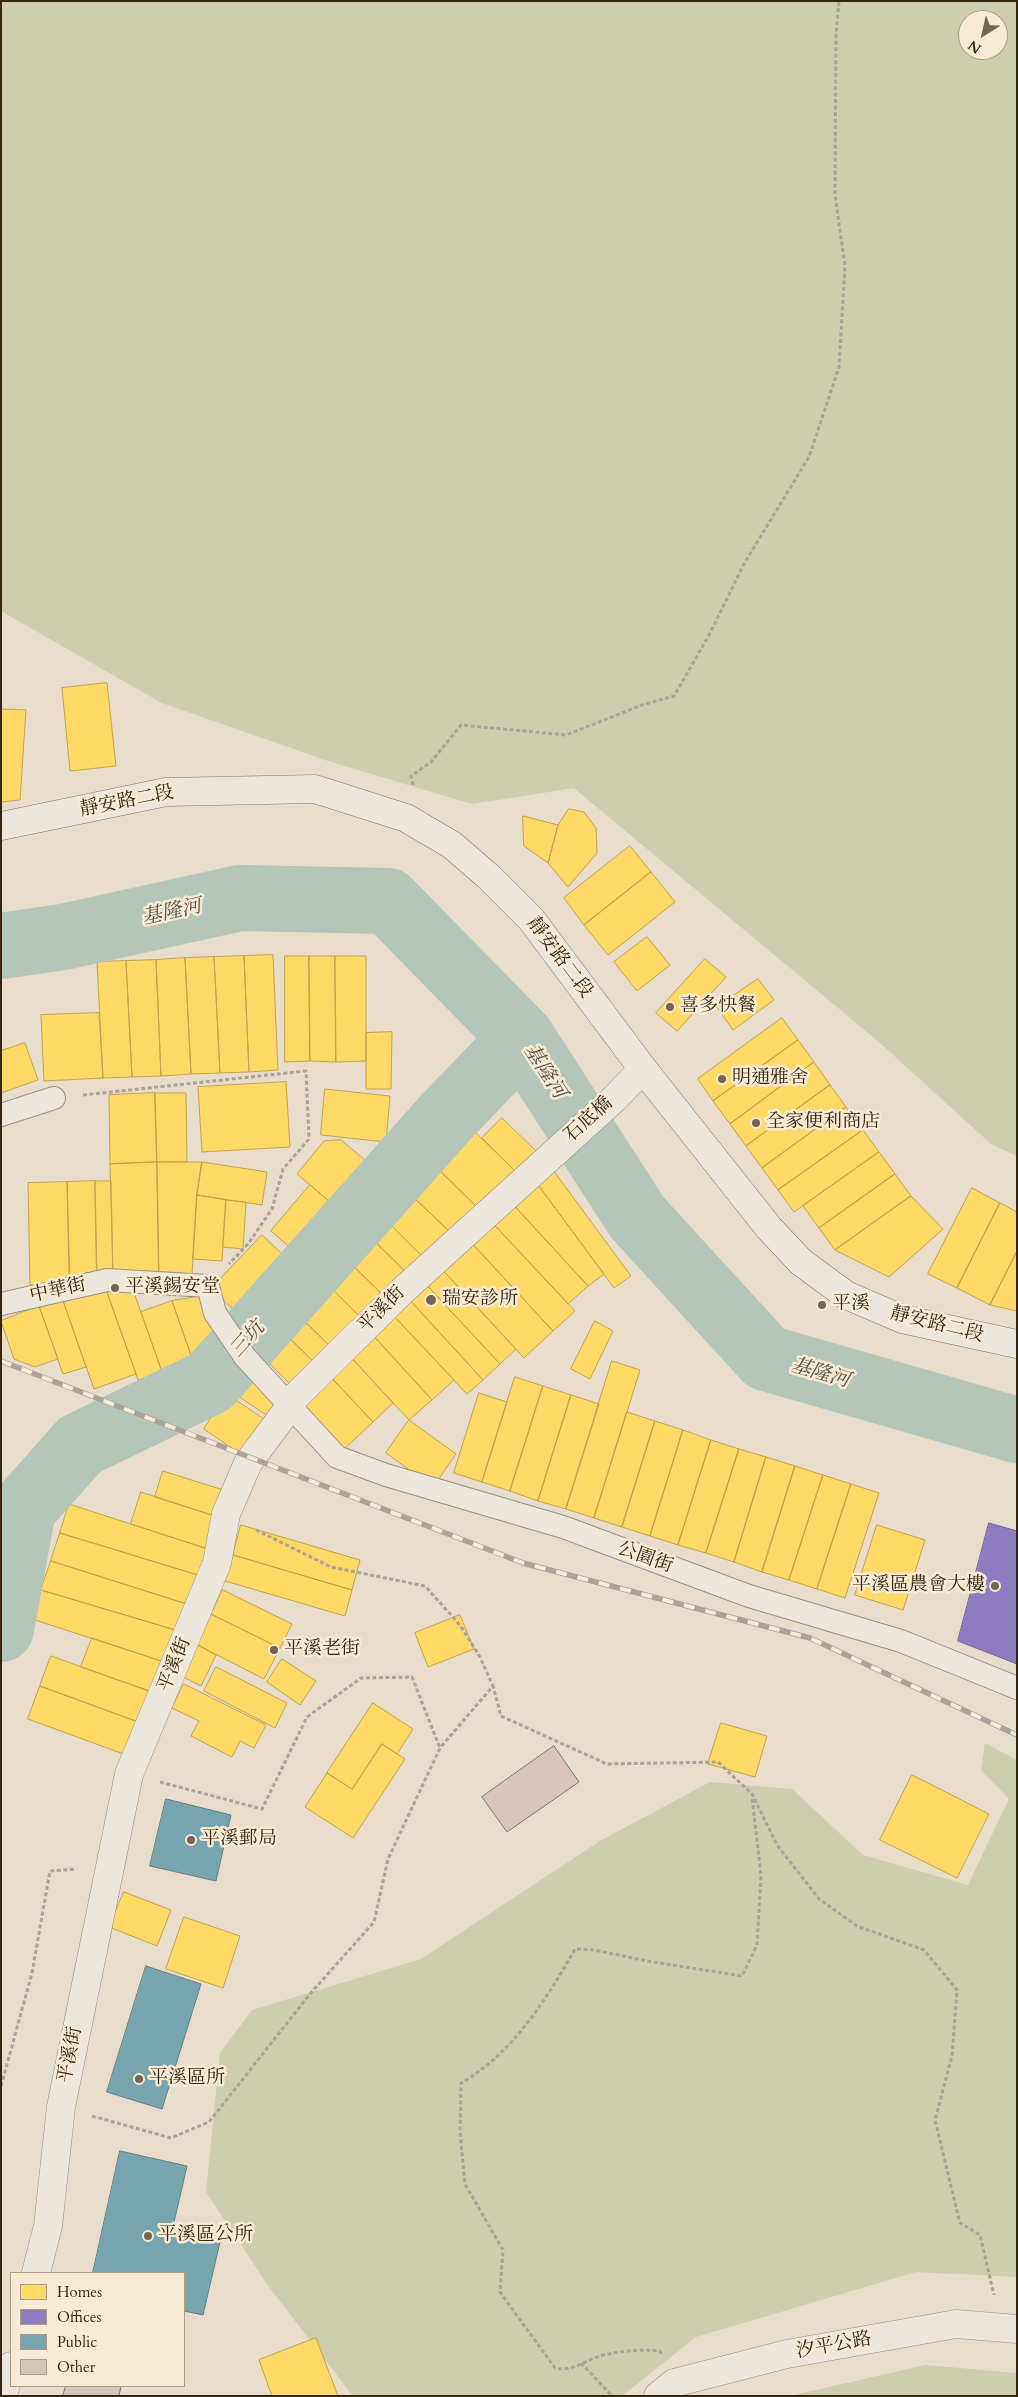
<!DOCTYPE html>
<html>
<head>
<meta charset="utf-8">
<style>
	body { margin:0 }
	#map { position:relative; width:1018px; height:2397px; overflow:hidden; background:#e8dccb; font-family:Cardo,serif }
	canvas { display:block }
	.frame { position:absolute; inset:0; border:2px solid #35240e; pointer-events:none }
	.legend { position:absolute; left:10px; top:2272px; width:175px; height:115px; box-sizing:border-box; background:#f8ead5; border:1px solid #aa9b85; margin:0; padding:6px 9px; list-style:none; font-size:15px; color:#35240e }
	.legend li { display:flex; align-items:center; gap:10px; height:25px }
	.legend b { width:25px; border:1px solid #aa9b85 }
	.north { position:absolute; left:958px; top:10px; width:50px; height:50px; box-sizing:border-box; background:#f8ead5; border:1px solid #aa9b85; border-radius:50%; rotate:215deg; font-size:14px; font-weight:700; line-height:20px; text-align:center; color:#35240e }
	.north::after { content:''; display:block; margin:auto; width:18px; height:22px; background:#746450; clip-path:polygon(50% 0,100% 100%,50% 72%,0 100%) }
</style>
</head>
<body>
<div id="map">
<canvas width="1018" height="2397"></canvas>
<div class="frame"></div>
<ul class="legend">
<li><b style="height:14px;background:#ffd966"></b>Homes</li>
<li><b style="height:14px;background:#8e7cc3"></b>Offices</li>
<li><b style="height:14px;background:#76a5af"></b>Public</li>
<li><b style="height:14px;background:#d8c5b8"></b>Other</li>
</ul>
<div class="north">N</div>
</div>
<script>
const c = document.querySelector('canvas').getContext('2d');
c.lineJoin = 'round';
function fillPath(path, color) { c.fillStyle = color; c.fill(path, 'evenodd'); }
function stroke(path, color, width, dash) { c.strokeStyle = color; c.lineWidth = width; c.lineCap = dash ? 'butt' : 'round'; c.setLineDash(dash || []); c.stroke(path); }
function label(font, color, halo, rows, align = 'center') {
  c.font = font + ' Cardo,"Noto Serif TC",serif'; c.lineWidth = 5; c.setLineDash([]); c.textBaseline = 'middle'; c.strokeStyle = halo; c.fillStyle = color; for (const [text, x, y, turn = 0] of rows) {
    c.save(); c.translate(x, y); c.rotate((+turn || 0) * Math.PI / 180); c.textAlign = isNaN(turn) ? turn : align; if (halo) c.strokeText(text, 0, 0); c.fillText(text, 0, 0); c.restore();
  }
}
fillPath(new Path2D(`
	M 1,1 L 1017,1 L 1017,1156 L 991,1144 L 879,1042 L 574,788 L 472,804 L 331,762 L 162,703 L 1,611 ZM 968,20 L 998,20 L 998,50 L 968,50 Z
	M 985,1743 L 1017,1760 L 1017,2277 L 916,2272 L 696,2337 L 622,2396 L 353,2396 L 269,2287 L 206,2192 L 220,2053 L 252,2010 L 421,1959 L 600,1841 L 710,1782 L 792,1789 L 863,1855 L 968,1885 L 1009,1799 L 981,1770 Z
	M 925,2365 L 1017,2373 L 1017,2396 L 790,2396 Z`), '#cdcead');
const homes = new Path2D(`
	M 107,683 L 116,766 L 70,771 L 62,688 Z
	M 1,709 L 26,710 L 20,800 L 1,802 Z
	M 569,809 L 584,812 L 596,828 L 597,853 L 568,887 L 548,863 L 558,825 Z
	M 523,816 L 558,825 L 548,863 L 524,846 Z
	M 630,846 L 651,872 L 584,925 L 564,898 Z
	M 651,872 L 675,902 L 608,955 L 584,925 Z
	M 647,937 L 670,965 L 637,991 L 614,962 Z
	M 273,955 L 278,1070 L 249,1072 L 244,956 Z
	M 244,956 L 249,1072 L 220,1073 L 214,957 Z
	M 285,956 L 309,956 L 310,1061 L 285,1062 Z
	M 309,956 L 335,956 L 336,1062 L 310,1061 Z
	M 335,956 L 366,956 L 366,1061 L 336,1062 Z
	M 214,957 L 220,1073 L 191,1074 L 185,958 Z
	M 185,958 L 191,1074 L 161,1076 L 156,960 Z
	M 705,959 L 726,977 L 677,1031 L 656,1013 Z
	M 156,960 L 161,1076 L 132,1077 L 126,961 Z
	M 126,961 L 132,1077 L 103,1078 L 97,962 Z
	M 758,979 L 774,1000 L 733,1030 L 717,1007 Z
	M 99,1013 L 103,1078 L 44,1081 L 41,1015 Z
	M 782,1018 L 798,1040 L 713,1101 L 698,1079 Z
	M 392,1032 L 391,1089 L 366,1089 L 366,1033 Z
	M 798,1040 L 814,1062 L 730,1124 L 713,1101 Z
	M 25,1043 L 38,1080 L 1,1093 L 1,1051 Z
	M 814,1062 L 830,1085 L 746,1146 L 730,1124 Z
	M 286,1082 L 290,1147 L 202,1152 L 198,1087 Z
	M 830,1085 L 846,1107 L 762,1168 L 746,1146 Z
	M 325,1089 L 390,1096 L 386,1142 L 321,1135 Z
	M 155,1093 L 186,1093 L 187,1162 L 157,1162 Z
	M 155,1093 L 157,1162 L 110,1164 L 109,1095 Z
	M 846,1107 L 863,1130 L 778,1190 L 762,1168 Z
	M 502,1118 L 536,1151 L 516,1172 L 482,1138 Z
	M 471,1128 L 516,1172 L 479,1209 L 434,1165 Z
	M 863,1130 L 879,1152 L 794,1212 L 778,1190 Z
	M 341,1140 L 378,1171 L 343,1213 L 297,1174 L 324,1141 Z
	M 879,1152 L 895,1174 L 819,1228 L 803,1206 Z
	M 157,1162 L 202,1162 L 197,1195 L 192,1274 L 159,1275 Z
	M 157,1162 L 159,1275 L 113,1275 L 110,1164 Z
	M 202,1162 L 267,1172 L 262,1205 L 197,1195 Z
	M 434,1165 L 479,1209 L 453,1235 L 408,1192 Z
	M 553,1170 L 631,1276 L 614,1288 L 536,1182 Z
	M 895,1174 L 911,1196 L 835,1250 L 819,1228 Z
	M 95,1181 L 111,1181 L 113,1275 L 97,1276 Z
	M 95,1181 L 97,1276 L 69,1276 L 67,1182 Z
	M 67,1182 L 70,1284 L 30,1285 L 28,1183 Z
	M 536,1182 L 604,1274 L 588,1286 L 508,1199 Z
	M 310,1185 L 336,1207 L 297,1254 L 271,1231 Z
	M 972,1188 L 1000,1203 L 957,1288 L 928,1274 Z
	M 408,1192 L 453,1235 L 427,1261 L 383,1217 Z
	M 197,1195 L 226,1200 L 222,1261 L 193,1259 Z
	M 911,1196 L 943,1229 L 889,1277 L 835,1250 Z
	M 508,1199 L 588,1286 L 568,1304 L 487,1217 Z
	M 226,1200 L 246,1202 L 243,1249 L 223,1247 Z
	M 1000,1203 L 1017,1212 L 1017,1251 L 990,1305 L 957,1288 Z
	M 383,1217 L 427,1261 L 411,1277 L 367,1234 Z
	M 487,1217 L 575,1311 L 553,1331 L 466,1237 Z
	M 367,1234 L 411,1277 L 388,1300 L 344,1257 Z
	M 262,1235 L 295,1266 L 245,1320 L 211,1289 Z
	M 466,1237 L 553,1331 L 524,1358 L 437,1264 Z
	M 1017,1251 L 1017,1311 L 990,1305 Z
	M 344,1257 L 388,1300 L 366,1323 L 322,1279 Z
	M 437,1264 L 516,1349 L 500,1364 L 421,1279 Z
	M 322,1279 L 366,1323 L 337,1353 L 292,1309 Z
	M 421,1279 L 500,1364 L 483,1380 L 407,1297 Z
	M 104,1284 L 136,1374 L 94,1389 L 62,1298 Z
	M 131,1284 L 162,1372 L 138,1380 L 107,1292 Z
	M 201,1296 L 232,1344 L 193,1361 L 172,1301 Z
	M 407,1297 L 483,1380 L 467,1394 L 391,1313 Z
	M 62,1298 L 86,1367 L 63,1374 L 39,1306 Z
	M 172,1301 L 193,1361 L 162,1372 L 141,1312 Z
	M 39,1306 L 58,1359 L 35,1367 L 14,1359 L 1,1321 Z
	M 292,1309 L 337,1353 L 321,1369 L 276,1325 Z
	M 391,1313 L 454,1380 L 432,1400 L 370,1332 Z
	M 595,1321 L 613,1331 L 590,1379 L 571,1369 Z
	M 276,1325 L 321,1369 L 298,1392 L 254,1348 Z
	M 370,1332 L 432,1400 L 409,1420 L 347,1353 Z
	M 347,1353 L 393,1403 L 373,1422 L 326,1372 Z
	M 612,1361 L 640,1370 L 594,1518 L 566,1509 Z
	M 326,1372 L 373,1422 L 342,1451 L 295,1400 Z
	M 245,1373 L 283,1408 L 275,1421 L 232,1392 Z
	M 515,1377 L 543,1386 L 510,1491 L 482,1482 Z
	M 543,1386 L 571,1395 L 538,1501 L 510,1491 Z
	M 479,1393 L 507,1402 L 482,1482 L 454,1473 Z
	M 227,1394 L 267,1421 L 243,1456 L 204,1429 Z
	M 571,1395 L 599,1404 L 566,1509 L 538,1501 Z
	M 627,1412 L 655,1421 L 622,1527 L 594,1518 Z
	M 409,1420 L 456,1454 L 433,1487 L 386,1453 Z
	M 655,1421 L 683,1430 L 650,1536 L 622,1527 Z
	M 683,1430 L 711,1440 L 678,1545 L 650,1536 Z
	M 711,1440 L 739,1449 L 706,1553 L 678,1545 Z
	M 739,1449 L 766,1457 L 734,1562 L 706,1553 Z
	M 766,1457 L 795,1466 L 762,1572 L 734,1562 Z
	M 795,1466 L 823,1475 L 789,1580 L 762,1572 Z
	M 163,1471 L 233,1493 L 224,1519 L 155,1497 Z
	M 823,1475 L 851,1484 L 817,1589 L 789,1580 Z
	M 851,1484 L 879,1493 L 845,1598 L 817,1589 Z
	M 141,1492 L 224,1519 L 214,1551 L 131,1524 Z
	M 69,1504 L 214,1551 L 201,1576 L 60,1533 Z
	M 241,1525 L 360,1560 L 352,1590 L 233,1555 Z
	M 877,1525 L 925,1540 L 903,1610 L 855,1595 Z
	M 60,1533 L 201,1576 L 190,1605 L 51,1561 Z
	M 233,1555 L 352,1590 L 345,1616 L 225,1581 Z
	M 51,1561 L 190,1605 L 182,1632 L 41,1590 Z
	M 41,1590 L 182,1632 L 161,1661 L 32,1619 Z
	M 223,1590 L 292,1624 L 280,1648 L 211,1614 Z
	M 211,1614 L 280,1648 L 264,1679 L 196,1644 Z
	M 460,1615 L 474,1649 L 428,1667 L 415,1633 Z
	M 92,1638 L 161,1661 L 152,1692 L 81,1667 Z
	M 196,1644 L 216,1655 L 201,1686 L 181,1676 Z
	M 51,1656 L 152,1692 L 141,1723 L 40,1686 Z
	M 282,1659 L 316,1681 L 300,1705 L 267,1682 Z
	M 216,1667 L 287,1703 L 275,1728 L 204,1691 Z
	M 184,1684 L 266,1725 L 254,1748 L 240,1741 L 232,1757 L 191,1736 L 199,1721 L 172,1708 Z
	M 40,1686 L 141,1723 L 129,1756 L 28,1719 Z
	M 373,1703 L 413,1729 L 397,1754 L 382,1744 L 352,1789 L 327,1773 Z
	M 721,1723 L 767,1736 L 755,1777 L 708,1764 Z
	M 382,1744 L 405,1759 L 353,1838 L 305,1807 L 327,1773 L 352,1789 Z
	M 912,1775 L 989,1814 L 957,1878 L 880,1840 Z
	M 124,1892 L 171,1910 L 157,1946 L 109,1927 Z
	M 184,1917 L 240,1936 L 223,1988 L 166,1969 Z
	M 316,2338 L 338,2396 L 272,2396 L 259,2360 Z`);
fillPath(homes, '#ffd966');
stroke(homes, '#c2a34c', 1);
const offices = new Path2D(`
	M 989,1523 L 1017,1531 L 1017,1664 L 958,1641 Z`);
fillPath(offices, '#8e7cc3');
stroke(offices, '#73628d', 1);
const public = new Path2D(`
	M 166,1799 L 231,1815 L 216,1881 L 150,1866 Z
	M 146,1966 L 201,1984 L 162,2109 L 107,2092 Z
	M 120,2151 L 187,2166 L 172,2231 L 220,2242 L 203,2315 L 184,2311 L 184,2273 L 93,2273 Z`);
fillPath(public, '#76a5af');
stroke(public, '#627e7f', 1);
stroke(new Path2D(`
	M 1,946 L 63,937 L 240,898 L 388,901 L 522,1038 L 637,1217 L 766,1358 L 1017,1430
	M 1,1629 L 23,1509 L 80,1445 L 210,1382 L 448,1115 L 522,1038`), '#b3c6b9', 66);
const building = new Path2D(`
	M 554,1746 L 579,1782 L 507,1832 L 482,1797 Z
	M 66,2386 L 121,2386 L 119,2396 L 63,2396 Z`);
fillPath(building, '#d8c5b8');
stroke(building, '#7e766a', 1);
const service = new Path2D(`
	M 1,1115 L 54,1098
	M 1,1304 L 107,1280 L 208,1286 L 215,1313 L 245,1357 L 337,1457 L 386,1475 L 563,1527 L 749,1596 L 901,1641 L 1017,1688`);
const minor = new Path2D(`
	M 36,2273 L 48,2226 L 61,2107 L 129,1774 L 217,1563 L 226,1514 L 248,1463 L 291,1405 L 294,1398 L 401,1292 L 614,1099 L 643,1069
	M 3,2396 L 11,2366`);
const tertiary = new Path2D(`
	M 658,2396 L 674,2383 L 787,2354 L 956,2324 L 1017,2329`);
const secondary = new Path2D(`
	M 1,826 L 166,792 L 315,789 L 406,818 L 452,845 L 489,877 L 531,919 L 643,1069 L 769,1228 L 801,1262 L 846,1295 L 902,1319 L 1017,1344`);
stroke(service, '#988f83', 24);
stroke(minor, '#988f83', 29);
stroke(tertiary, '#988f83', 29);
stroke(secondary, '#7e766a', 29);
stroke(new Path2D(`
	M 413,785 L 411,776 L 431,762 L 461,725 L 566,735 L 642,705 L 674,696 L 708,637 L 745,562 L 809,457 L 839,367 L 845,266 L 835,195 L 836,35 L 839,1
	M 83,1095 L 306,1071 L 309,1139 L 283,1169 L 272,1209 L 248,1244 L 229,1264
	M 256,1530 L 331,1567 L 425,1586 L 460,1625 L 480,1657 L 493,1686
	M 160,1782 L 262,1809 L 307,1717 L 361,1678 L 412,1677 L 440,1748
	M 1,2086 L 32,1973 L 50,1871 L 76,1869
	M 92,2116 L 171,2138 L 209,2122 L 310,1994 L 374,1922 L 388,1859 L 440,1748 L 493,1686 L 501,1716 L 607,1764 L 718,1762 L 752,1794 L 777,1845 L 819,1899 L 857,1926 L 924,1950 L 957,1990 L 952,2056 L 935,2120 L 960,2223 L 980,2235 L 994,2295
	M 661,2354 L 660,2351 C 639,2349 620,2351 600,2356 C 584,2361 571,2372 555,2368 L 500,2292 L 503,2250 L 465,2184 L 460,2132 L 461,2083 C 513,2053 546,2000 575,1949 L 594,1950 L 647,1961 L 742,1976 L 757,1945 L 761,1876 L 752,1797
	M 581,2363 L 612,2396`), '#a9a39a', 3, [4, 2.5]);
stroke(service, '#ece6dd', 22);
stroke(minor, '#ece6dd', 28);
stroke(tertiary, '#ece6dd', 28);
stroke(secondary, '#ece6dd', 28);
const rail = new Path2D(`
	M 1,1361 L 523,1563 L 810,1638 L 1017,1735`);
stroke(rail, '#a9a39a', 5.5);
stroke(rail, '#f8ead5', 4, [11]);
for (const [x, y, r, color] of [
	[670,1007,5,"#746450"],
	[722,1079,5,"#746450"],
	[756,1123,5,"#746450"],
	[115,1288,5,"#746450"],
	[431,1300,6,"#746450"],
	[822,1305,5,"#746450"],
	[995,1586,5,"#746450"],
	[274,1650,5,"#746450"],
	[191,1840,5,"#746450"],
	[139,2079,5,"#746450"],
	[148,2236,5,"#746450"]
]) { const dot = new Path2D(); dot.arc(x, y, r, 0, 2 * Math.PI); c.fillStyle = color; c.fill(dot); stroke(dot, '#f8ead5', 2); }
label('19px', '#35240e', '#f8ead5', [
	["靜安路二段",127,802,-11],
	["靜安路二段",559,958,53],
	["石底橋",589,1120,-42],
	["中華街",58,1291,-12],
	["平溪街",382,1310,-45],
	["靜安路二段",937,1325,14],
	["公園街",645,1558,20],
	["平溪街",175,1665,-68],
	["平溪街",71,2055,-79],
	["汐平公路",834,2346,-10]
]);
label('19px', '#35240e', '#f8ead5', [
	["喜多快餐",680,1007],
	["明通雅舍",732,1079],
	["全家便利商店",766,1123],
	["平溪錫安堂",125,1288],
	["瑞安診所",442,1300],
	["平溪",832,1305],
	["平溪區農會大樓",985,1586,"right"],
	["平溪老街",284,1650],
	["平溪郵局",201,1840],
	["平溪區所",149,2079],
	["平溪區公所",158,2236]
], 'left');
label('italic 20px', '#54523f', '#f8ead5', [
	["基隆河",172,913,-12],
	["基隆河",544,1072,57],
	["三坑",248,1340,-48],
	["基隆河",820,1374,16]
]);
</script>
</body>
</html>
